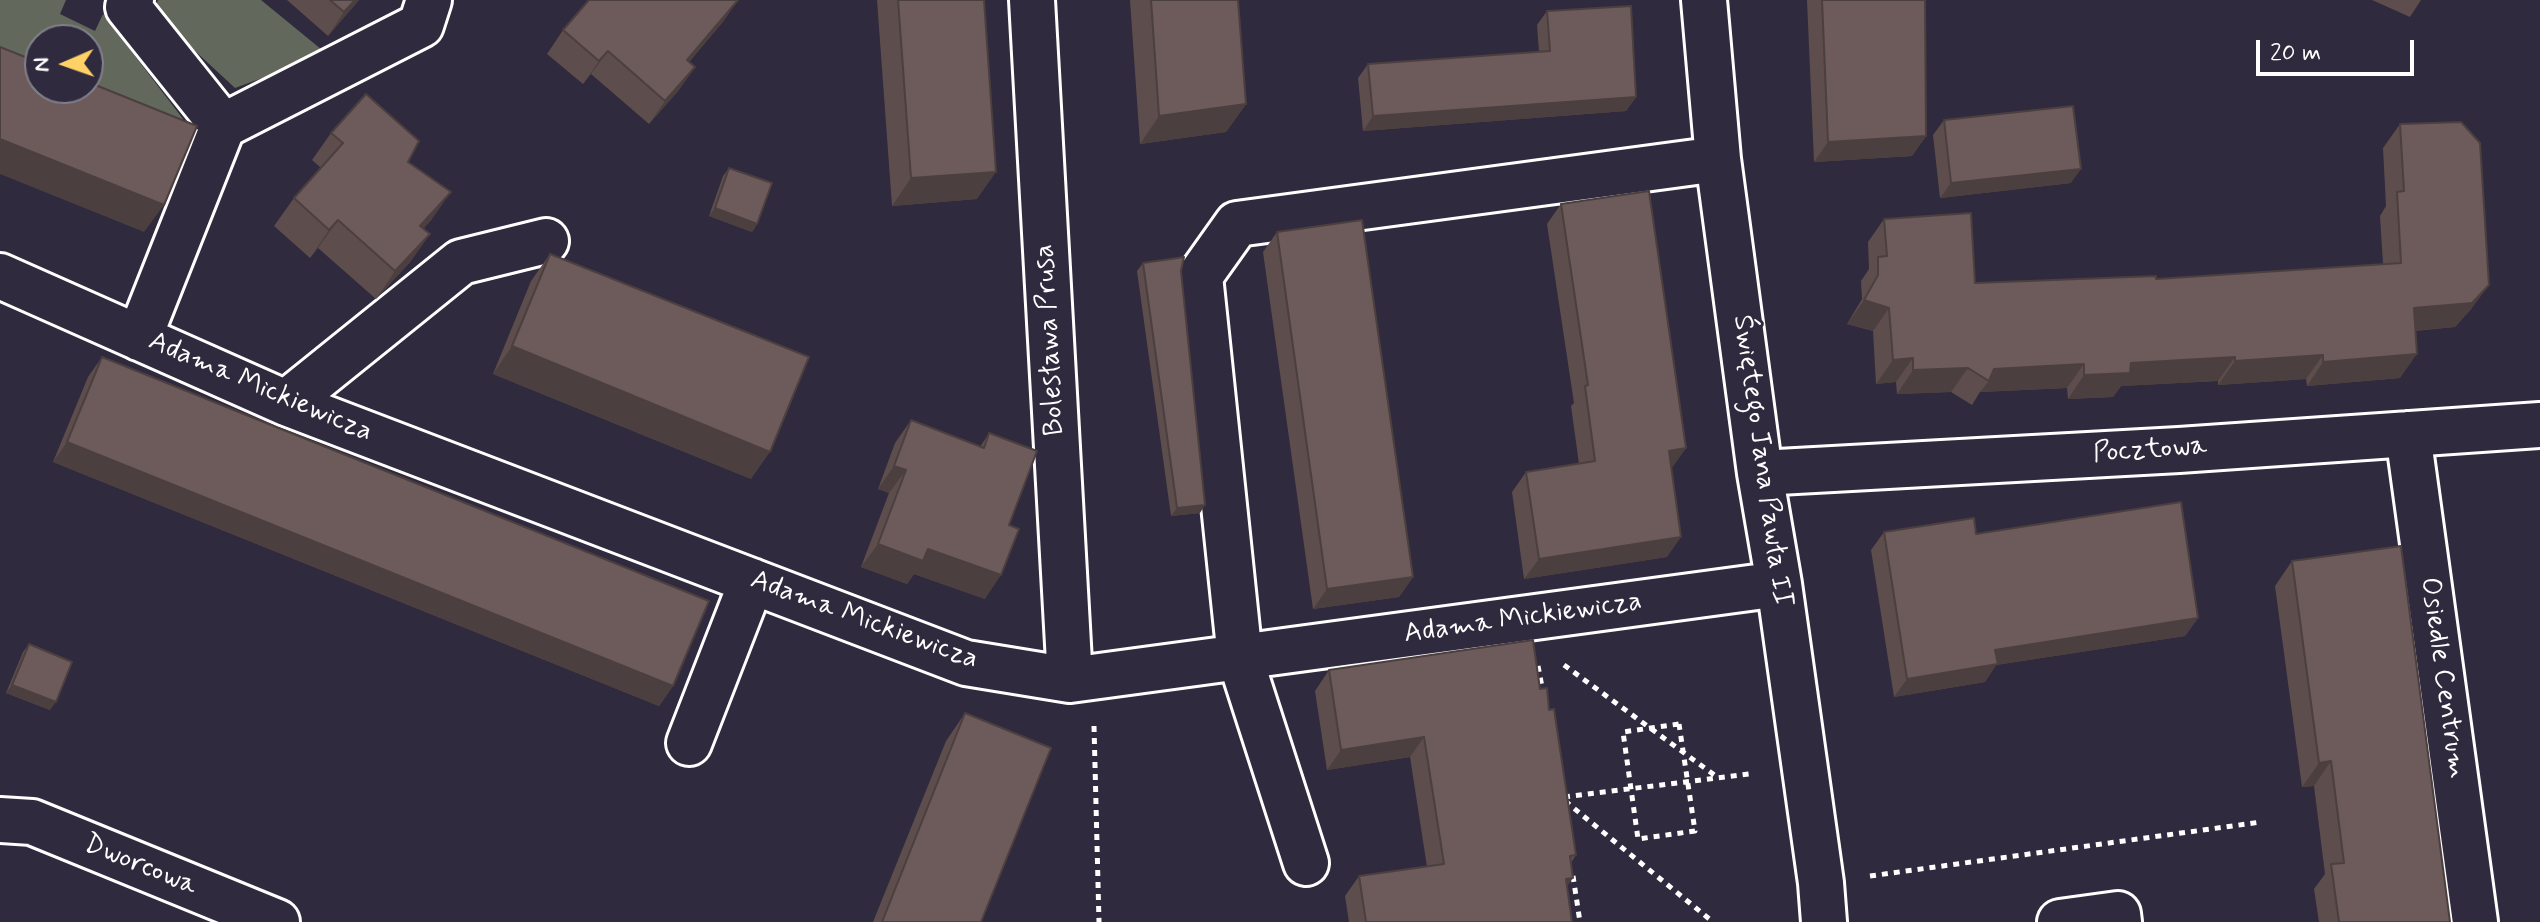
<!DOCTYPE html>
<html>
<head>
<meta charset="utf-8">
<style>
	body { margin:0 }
	#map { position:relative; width:2540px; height:922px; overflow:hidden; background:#2f2a3d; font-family:Mynerve,sans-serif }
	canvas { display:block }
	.north { position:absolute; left:24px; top:24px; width:80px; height:80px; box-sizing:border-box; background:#2f2a3d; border:2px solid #827f8b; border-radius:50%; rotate:268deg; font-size:22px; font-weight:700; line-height:32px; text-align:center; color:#fff }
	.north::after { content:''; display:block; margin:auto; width:28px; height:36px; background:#ffd166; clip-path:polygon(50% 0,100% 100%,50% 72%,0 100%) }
	.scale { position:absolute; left:2256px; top:40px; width:158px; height:36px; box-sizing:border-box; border:4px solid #fff; border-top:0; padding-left:10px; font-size:24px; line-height:28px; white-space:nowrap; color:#fff; -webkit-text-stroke:6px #2f2a3d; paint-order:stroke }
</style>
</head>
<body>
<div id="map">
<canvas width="2540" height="922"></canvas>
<div class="north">N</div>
<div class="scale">20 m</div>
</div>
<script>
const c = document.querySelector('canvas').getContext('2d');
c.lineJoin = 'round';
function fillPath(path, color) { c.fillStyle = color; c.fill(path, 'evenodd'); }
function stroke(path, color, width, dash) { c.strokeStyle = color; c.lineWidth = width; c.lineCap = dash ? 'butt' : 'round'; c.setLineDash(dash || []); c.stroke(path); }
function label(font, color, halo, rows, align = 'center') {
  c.font = font + ' Mynerve,sans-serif'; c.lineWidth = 6; c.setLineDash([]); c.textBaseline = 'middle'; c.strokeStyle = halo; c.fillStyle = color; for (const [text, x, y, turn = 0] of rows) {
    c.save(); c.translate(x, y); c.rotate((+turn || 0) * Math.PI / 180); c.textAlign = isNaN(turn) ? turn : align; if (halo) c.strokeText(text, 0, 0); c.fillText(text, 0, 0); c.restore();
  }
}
fillPath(new Path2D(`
	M 0,0 L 66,0 L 60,14 L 95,31 L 103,14 L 183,119 L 178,153 L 0,82 ZM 40,40 L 88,40 L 88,88 L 40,88 Z
	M 158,0 L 261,0 L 327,54 L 235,88 L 153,12 Z`), '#62695c');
const minor = new Path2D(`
	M 131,0 L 128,7 L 223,126
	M 1032,0 L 1070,680
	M 1704,0 L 1718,159 L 1760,473 L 1779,584 L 1821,883 L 1824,922
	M 0,276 L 286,403 L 966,663 L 1070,680 L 1779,584
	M 139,338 L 223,126 L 421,25 L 429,0
	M 286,403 L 461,262 L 546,241
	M 2408,434 L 2475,922
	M 1760,473 L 2179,450 L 2540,425
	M 689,743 L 752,581
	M 0,820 L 32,822 L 277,922
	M 1306,863 L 1240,658 L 1200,276 L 1237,224 L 1718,159
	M 2060,922 L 2118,914 L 2119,922`);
stroke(minor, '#fff', 50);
stroke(new Path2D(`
	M 1564,665 L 1717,777
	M 1538,666 L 1543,692
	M 1679,724 L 1695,831 L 1638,839 L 1623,732 Z
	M 1094,726 L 1099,922
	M 1564,797 L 1749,774
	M 1565,801 L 1713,922
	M 1573,876 L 1580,922
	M 1870,876 L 2261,822`), '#fff', 5, [6, 6]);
stroke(minor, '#2f2a3d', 44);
fillPath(new Path2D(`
	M 287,0 L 359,0 L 328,36 Z
	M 738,0 L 722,23 L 689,62 L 695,67 L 678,91 L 649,124 L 591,74 L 583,84 L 547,54 L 563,30 Z
	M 877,0 L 984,0 L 977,199 L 892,206 Z
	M 1130,0 L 1238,0 L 1246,104 L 1226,132 L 1140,144 Z
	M 1807,0 L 1925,0 L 1926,136 L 1912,156 L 1814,162 Z
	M 2372,0 L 2421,0 L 2410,17 Z
	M 1547,11 L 1636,97 L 1626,111 L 1363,131 L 1358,78 L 1368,64 L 1539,52 L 1537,25 Z
	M 1944,120 L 2071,183 L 1940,198 L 1933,135 Z
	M 2400,124 L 2472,308 L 2455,327 L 2415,331 L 2400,378 L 2307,386 L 2306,379 L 2218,385 L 2218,381 L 2121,386 L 2113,397 L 2068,399 L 2067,388 L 1980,392 L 1972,405 L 1951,392 L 1897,394 L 1896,382 L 1876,384 L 1873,331 L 1847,324 L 1862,299 L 1861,281 L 1869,269 L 1868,242 L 1884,219 L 1975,283 L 2156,279 L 2383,264 L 2380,216 L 2386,206 L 2383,148 Z
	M 331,133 L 408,162 L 432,219 L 423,229 L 430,234 L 410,262 L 376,299 L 318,248 L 310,258 L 274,226 L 294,198 L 321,168 L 312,160 Z
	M 729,168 L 757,224 L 752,232 L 709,216 L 723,176 Z
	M 1561,204 L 1686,448 L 1671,468 L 1667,557 L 1524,579 L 1512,492 L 1526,472 L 1579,464 L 1571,406 L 1574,403 L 1547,224 Z
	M 1277,232 L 1413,577 L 1399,597 L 1313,609 L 1263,252 Z
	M 550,254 L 751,479 L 493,374 L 531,281 Z
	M 1143,263 L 1181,271 L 1200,513 L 1171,516 L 1137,271 Z
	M 102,357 L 673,686 L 659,706 L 53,462 L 88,377 Z
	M 911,420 L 980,447 L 989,433 L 1009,525 L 985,599 L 914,574 L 907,584 L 861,567 L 889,493 L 878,489 L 895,443 Z
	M 1884,532 L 1976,534 L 2198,618 L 2185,636 L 1996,665 L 1985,682 L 1894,697 L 1871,550 Z
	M 2292,561 L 2450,922 L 2319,922 L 2314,889 L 2325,874 L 2314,786 L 2302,787 L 2275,586 Z
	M 29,644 L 50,710 L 6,693 L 23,652 Z
	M 1329,670 L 1540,689 L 1549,710 L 1576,855 L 1571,863 L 1567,888 L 1572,922 L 1349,922 L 1345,896 L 1359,876 L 1427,867 L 1410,757 L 1327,770 L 1315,691 Z
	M 965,713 L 981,922 L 873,922 L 946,741 Z`), '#5e4d4d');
fillPath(new Path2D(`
	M 355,0 L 359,0 L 328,36 L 344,12 Z
	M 738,0 L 722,23 L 670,83 L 687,60 Z
	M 608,51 L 591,74 L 583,84 L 599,61 Z
	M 695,67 L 678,91 L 649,124 L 665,101 Z
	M 1636,97 L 1626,111 L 1363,131 L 1373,116 Z
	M 1246,104 L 1226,132 L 1140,144 L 1159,116 Z
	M 1926,136 L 1912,156 L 1814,162 L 1828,142 Z
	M 0,139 L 164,205 L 144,232 L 0,174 Z
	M 2081,169 L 2071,183 L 1940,198 L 1951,183 Z
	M 996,172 L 977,199 L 892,206 L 911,178 Z
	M 451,192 L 432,219 L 401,254 L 420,226 Z
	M 715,208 L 757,224 L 752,232 L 709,216 Z
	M 338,220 L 318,248 L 310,258 L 329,230 Z
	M 430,234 L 410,262 L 376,299 L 395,271 Z
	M 2489,285 L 2472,308 L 2455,327 L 2397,332 L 2414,308 Z
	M 1864,300 L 1889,308 L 1873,331 L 1847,324 Z
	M 512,346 L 770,452 L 751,479 L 493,374 Z
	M 2417,354 L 2400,378 L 2307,386 L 2323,362 Z
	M 2323,355 L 2306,379 L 2218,385 L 2235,361 Z
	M 2235,357 L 2218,381 L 2121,386 L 2113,397 L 2068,399 L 2084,375 L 2131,363 Z
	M 1913,358 L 1896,382 L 1876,384 L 1893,360 Z
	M 2084,364 L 2067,388 L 1980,392 L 1989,381 L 1994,369 Z
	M 1968,368 L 1951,392 L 1897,394 L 1913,370 Z
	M 67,442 L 673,686 L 659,706 L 53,462 Z
	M 1686,448 L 1672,468 L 1655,471 L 1669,451 Z
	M 894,466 L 906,470 L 889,493 L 878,489 Z
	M 1205,505 L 1200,513 L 1171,516 L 1177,508 Z
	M 1681,537 L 1667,557 L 1524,579 L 1539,559 Z
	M 878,544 L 928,549 L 1001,575 L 985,599 L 914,574 L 907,584 L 861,567 Z
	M 1413,577 L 1399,597 L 1313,609 L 1327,589 Z
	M 2198,618 L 2185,636 L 1996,665 L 1985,682 L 1894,697 L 1907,679 L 1995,650 Z
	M 12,685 L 56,702 L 50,710 L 6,693 Z
	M 1424,737 L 1410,757 L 1327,770 L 1341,750 Z
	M 2331,761 L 2314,786 L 2302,787 L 2319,763 Z
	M 1573,878 L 1559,898 L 1566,879 Z`), '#4c3f3f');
const building = new Path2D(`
	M 330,0 L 355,0 L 344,12 Z
	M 589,0 L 738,0 L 687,60 L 695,67 L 665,101 L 608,51 L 599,61 L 563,30 Z
	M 898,0 L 984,0 L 996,172 L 911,178 Z
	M 1151,0 L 1238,0 L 1246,104 L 1159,116 Z
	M 1822,0 L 1925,0 L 1926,136 L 1828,142 Z
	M 1631,6 L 1636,97 L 1373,116 L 1368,64 L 1550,51 L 1547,11 Z
	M 0,47 L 40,63 L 40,88 L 88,88 L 88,82 L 197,126 L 164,205 L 0,139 Z
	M 366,94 L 419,141 L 408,162 L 451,192 L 420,226 L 430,234 L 395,271 L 338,220 L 329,230 L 294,198 L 343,143 L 331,133 Z
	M 2073,106 L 2081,169 L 1951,183 L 1944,120 Z
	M 2461,122 L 2480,143 L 2489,285 L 2472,303 L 2414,308 L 2417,354 L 2323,362 L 2323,355 L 2235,361 L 2235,357 L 2131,363 L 2130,373 L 2084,375 L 2084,364 L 1994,369 L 1989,381 L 1968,368 L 1913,370 L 1913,358 L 1893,360 L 1889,308 L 1864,300 L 1878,275 L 1878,257 L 1887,256 L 1884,219 L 1971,213 L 1975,283 L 2156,276 L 2156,279 L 2401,263 L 2397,192 L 2404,191 L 2400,124 Z
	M 729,168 L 772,183 L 757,224 L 715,208 Z
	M 1649,191 L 1686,448 L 1669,451 L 1681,537 L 1539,559 L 1526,472 L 1595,461 L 1585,386 L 1588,385 L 1561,204 Z
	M 1362,220 L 1413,577 L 1327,589 L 1277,232 Z
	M 550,254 L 809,357 L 770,452 L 512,346 Z
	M 1184,257 L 1181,271 L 1205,505 L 1177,508 L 1143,263 Z
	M 102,357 L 709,601 L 673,686 L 67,442 Z
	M 911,420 L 984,448 L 989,433 L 1037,451 L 1009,525 L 1019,529 L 1001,575 L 928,549 L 923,561 L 878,544 L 906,470 L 894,466 Z
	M 2181,502 L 2198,618 L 1995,650 L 1998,664 L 1907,679 L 1884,532 L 1974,518 L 1976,534 Z
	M 2401,546 L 2450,922 L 2339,922 L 2331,864 L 2344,863 L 2331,761 L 2319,763 L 2292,561 Z
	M 1533,640 L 1540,689 L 1547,688 L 1549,710 L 1554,709 L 1576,855 L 1570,856 L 1573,878 L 1566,879 L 1572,922 L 1366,922 L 1359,876 L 1444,864 L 1424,737 L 1341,750 L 1329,670 Z
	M 29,644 L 72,662 L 56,702 L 12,685 Z
	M 965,713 L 1051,748 L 981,922 L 882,922 Z`);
fillPath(building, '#6d5a5a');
stroke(building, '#4c3f3f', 2);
label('28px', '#fff', '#2f2a3d', [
	["Bolesława Prusa",1051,340,-93],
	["Adama Mickiewicza",260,388,23],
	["Pocztowa",2150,451,-4],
	["Świętego Jana Pawła II",1761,461,82],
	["Adama Mickiewicza",1523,619,-8],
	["Adama Mickiewicza",864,621,20],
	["Osiedle Centrum",2442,678,82],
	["Dworcowa",140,866,22]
]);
</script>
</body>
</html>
